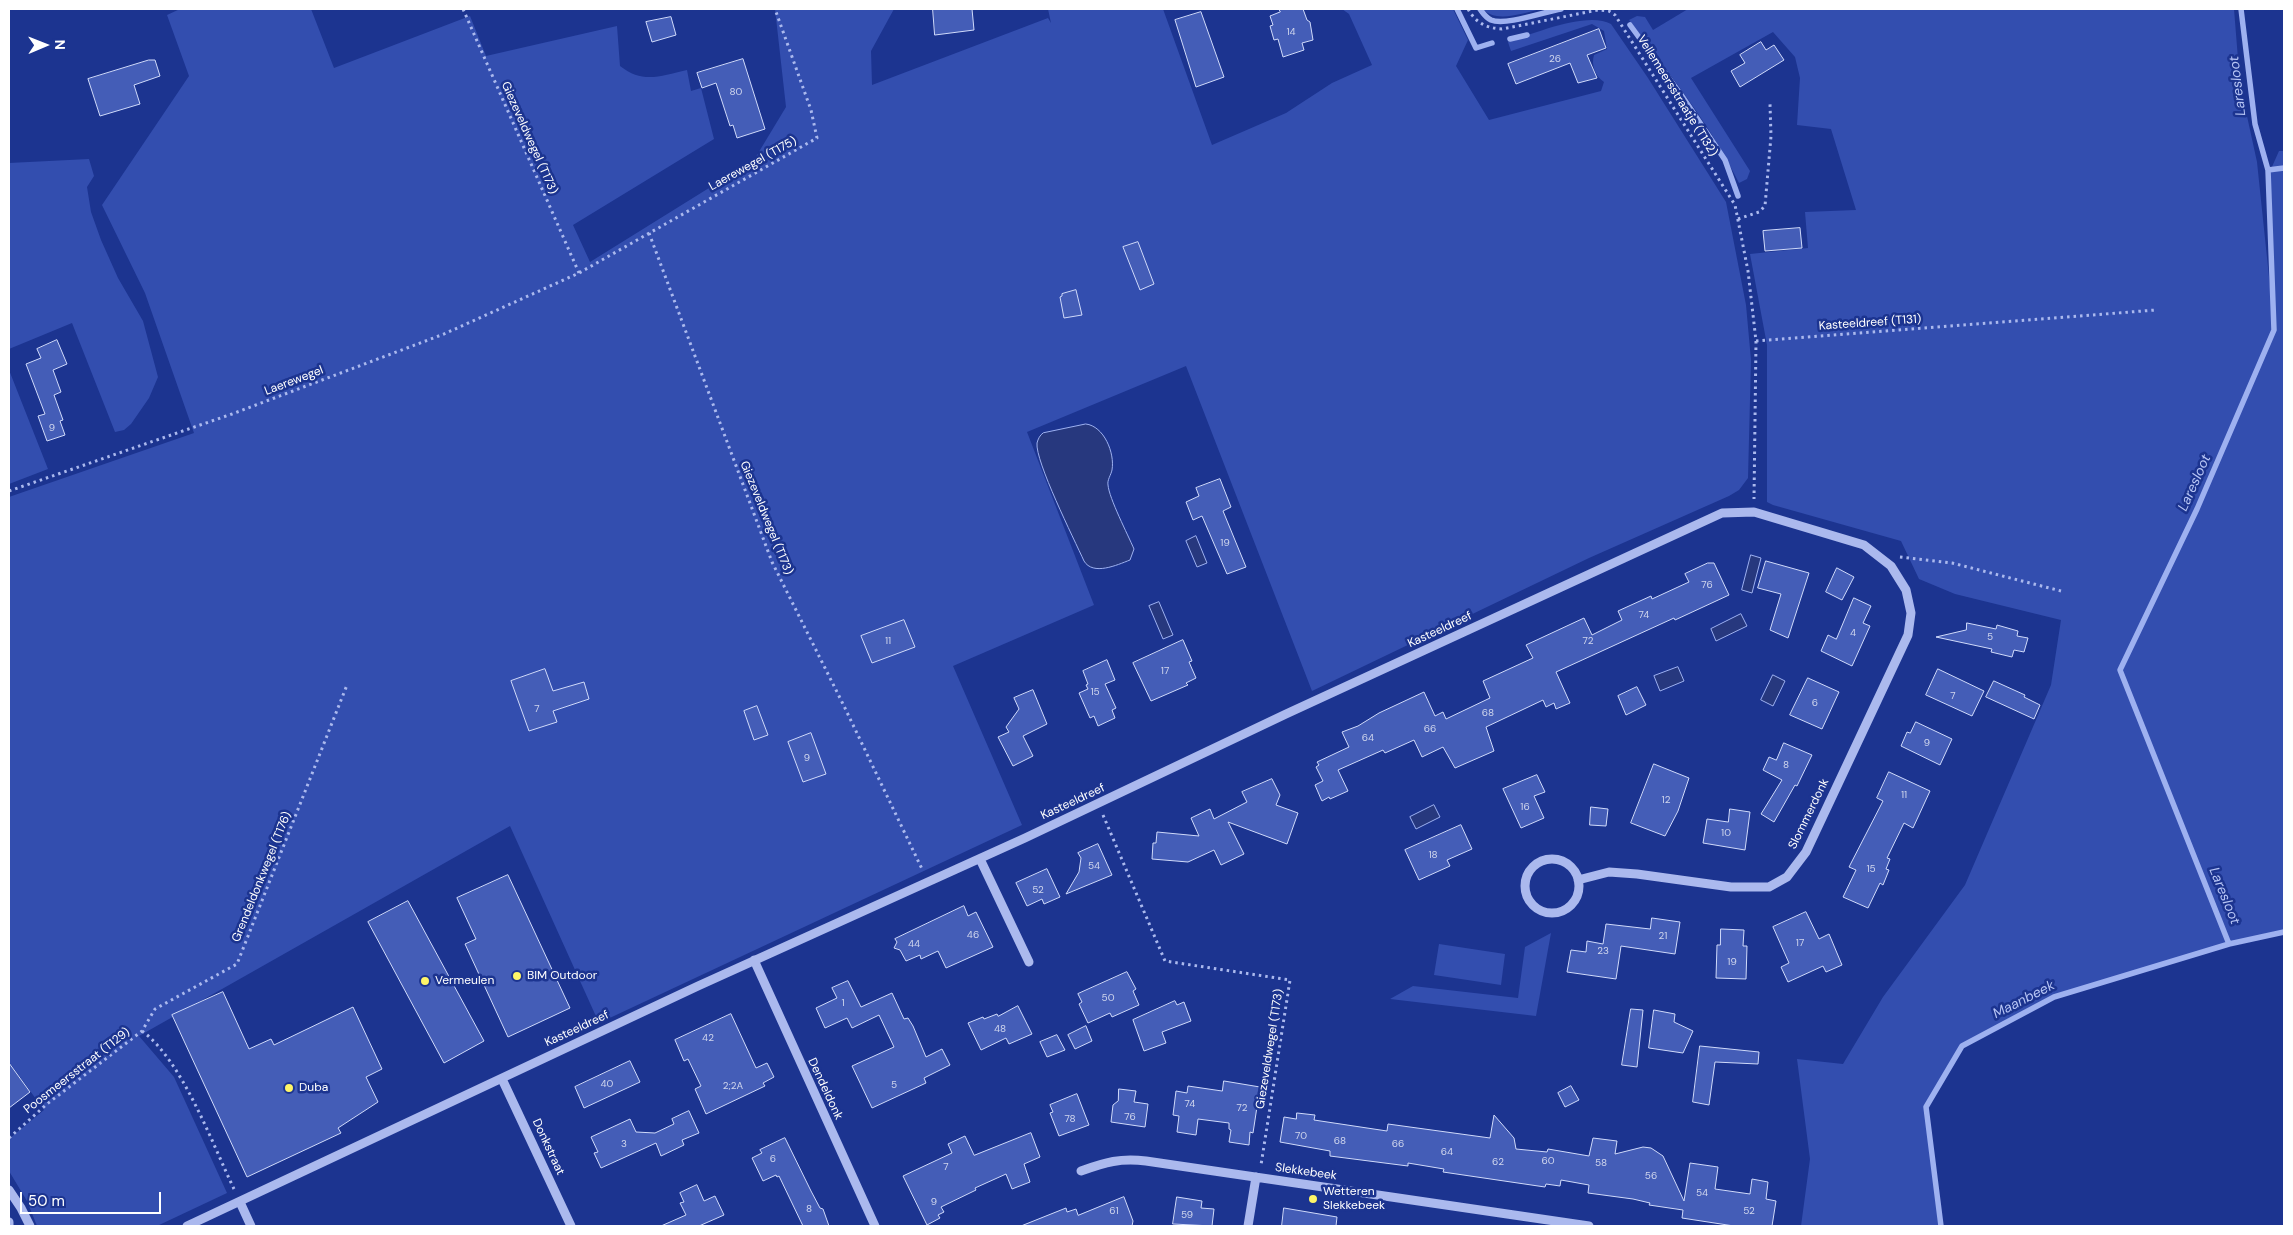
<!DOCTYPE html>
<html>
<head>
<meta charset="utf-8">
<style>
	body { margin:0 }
	#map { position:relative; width:2293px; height:1235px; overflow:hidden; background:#1c3490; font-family:"DM Sans",sans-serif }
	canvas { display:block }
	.frame { position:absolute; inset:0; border:10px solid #fff; pointer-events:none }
	.north { position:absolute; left:20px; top:20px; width:50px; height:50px; -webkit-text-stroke:4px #1c3490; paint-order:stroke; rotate:89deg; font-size:14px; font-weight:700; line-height:20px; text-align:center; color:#fff }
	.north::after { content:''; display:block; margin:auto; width:18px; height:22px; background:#fff; clip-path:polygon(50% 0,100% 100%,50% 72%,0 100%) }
	.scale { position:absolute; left:20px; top:1192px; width:141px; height:22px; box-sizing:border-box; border:2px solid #fff; border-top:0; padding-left:6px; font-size:15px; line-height:18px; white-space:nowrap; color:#fff; -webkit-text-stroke:4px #1c3490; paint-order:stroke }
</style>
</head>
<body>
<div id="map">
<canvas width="2293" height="1235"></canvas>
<div class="frame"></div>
<div class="north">N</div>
<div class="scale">50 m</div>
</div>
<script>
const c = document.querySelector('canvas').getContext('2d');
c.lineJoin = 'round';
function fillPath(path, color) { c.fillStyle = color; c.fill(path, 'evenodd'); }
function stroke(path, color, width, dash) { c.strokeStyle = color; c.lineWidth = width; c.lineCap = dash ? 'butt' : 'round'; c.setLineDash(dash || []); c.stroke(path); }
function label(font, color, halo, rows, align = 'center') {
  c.font = font + ' "DM Sans",sans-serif'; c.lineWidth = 5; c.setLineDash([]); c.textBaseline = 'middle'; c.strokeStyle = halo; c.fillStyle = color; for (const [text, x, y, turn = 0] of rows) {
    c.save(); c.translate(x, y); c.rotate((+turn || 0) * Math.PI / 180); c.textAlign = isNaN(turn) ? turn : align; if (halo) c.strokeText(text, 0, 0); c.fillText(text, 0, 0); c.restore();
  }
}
fillPath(new Path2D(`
	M 180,9 L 311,9 L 334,68 L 470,16 L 486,56 L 617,26 L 620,66 C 643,84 660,76 687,70 L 691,91 L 701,88 L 714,139 L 573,225 L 590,262 L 754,160 L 786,107 L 775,9 L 894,9 L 871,51 L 872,85 L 1048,18 L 1051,23 L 1048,9 L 1163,9 L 1212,145 L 1286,113 L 1332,83 L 1372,65 L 1349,14 L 1342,9 L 1453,9 L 1468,40 L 1456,66 L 1489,120 L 1601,91 L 1604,82 C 1595,76 1591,65 1594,55 L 1607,49 L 1604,31 L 1592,24 L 1511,51 L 1508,42 C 1533,34 1587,11 1611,24 L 1648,78 L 1726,202 L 1746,305 L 1751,360 L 1748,478 L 1739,490 L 1729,496 L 1589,558 L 1312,691 L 1186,366 L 1027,432 L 1094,605 L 953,666 L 1022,825 L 599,1023 L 510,826 L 139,1036 L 174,1077 L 227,1193 L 157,1226 L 37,1226 L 27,1201 L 9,1171 L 9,1139 L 44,1110 L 9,1062 L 9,497 L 194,433 L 145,293 L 102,205 L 189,76 L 167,15 Z
	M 1483,9 L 1542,9 C 1525,12 1496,24 1483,9 Z
	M 1688,9 L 2234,9 L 2240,84 L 2257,162 L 2273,315 L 2267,178 L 2279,151 L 2284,151 L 2284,932 L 2229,944 L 2054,997 L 1962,1046 L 1926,1107 L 1941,1226 L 1801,1226 L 1810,1159 L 1797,1059 L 1843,1064 L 1883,997 L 1965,885 L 2051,685 L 2061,620 L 1955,594 L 1919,579 L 1901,541 L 1773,505 L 1767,502 L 1767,345 L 1750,254 L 1808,248 L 1805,212 L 1856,210 L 1831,129 L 1797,125 L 1800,78 L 1795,57 L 1773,32 L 1691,78 L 1750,171 L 1747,179 L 1739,183 C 1711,125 1668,72 1629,20 L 1637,16 L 1645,17 L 1653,30 Z
	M 89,159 L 94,176 L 87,187 L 91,212 L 101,240 L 118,278 L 143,321 L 158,377 L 149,398 L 131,424 L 124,430 L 115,432 L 72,323 L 9,349 L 9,163 Z
	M 9,370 L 48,469 L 9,484 Z
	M 1551,933 L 1536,1016 L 1390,999 L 1413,986 L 1518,998 L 1525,947 Z
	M 1439,944 L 1505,954 L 1501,985 L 1434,975 Z`), '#334eaf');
const water = new Path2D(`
	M 1086,424 C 1104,426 1115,453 1112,470 C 1111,475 1107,480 1108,485 C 1109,498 1128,535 1134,549 L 1130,560 C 1117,565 1093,576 1084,561 C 1074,539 1035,461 1037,443 C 1038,439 1040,435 1043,433 Z
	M 1196,536 L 1207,563 L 1197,567 L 1186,541 Z
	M 1751,555 L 1761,558 L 1752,593 L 1742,590 Z
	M 1159,602 L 1173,635 L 1163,639 L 1149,606 Z
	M 1741,614 L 1747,626 L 1716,641 L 1711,629 Z
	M 1678,667 L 1684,681 L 1660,691 L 1654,676 Z
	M 1773,675 L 1785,681 L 1773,706 L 1761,700 Z
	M 1434,805 L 1440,817 L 1416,829 L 1410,817 Z`);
fillPath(water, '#27387e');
stroke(water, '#9eb1f0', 1);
stroke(new Path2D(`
	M 1457,9 L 1476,48 L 1492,43
	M 1480,9 C 1483,13 1485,17 1491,20 C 1505,26 1544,12 1561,9
	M 1630,25 L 1682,96 L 1725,160 L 1738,196
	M 1510,39 L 1527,35
	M 2268,170 L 2284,168
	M 2229,944 L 2120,670 L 2197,509 L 2274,330 L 2268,170 L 2255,124 L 2241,9
	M 1941,1226 L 1926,1107 L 1962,1046 L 2054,997 L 2229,944 L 2284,932`), '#9eb1f0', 5.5);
const building = new Path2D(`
	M 933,9 L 972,9 L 974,30 L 935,35 Z
	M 1279,9 L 1303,9 L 1307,20 L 1310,22 L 1313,40 L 1302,43 L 1304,50 L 1283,57 L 1278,39 L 1274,40 L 1270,26 L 1273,25 L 1270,16 L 1280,12 Z
	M 1201,12 L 1224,77 L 1196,87 L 1175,20 Z
	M 671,17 L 676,35 L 652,42 L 646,22 Z
	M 1599,29 L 1606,48 L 1587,55 L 1597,78 L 1578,83 L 1570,63 L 1516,84 L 1508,64 Z
	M 1761,42 L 1766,50 L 1774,45 L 1784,60 L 1740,87 L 1731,71 L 1745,63 L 1740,55 Z
	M 743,59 L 765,129 L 737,138 L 733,125 L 730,126 L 716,83 L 702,88 L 697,73 Z
	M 149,60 L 155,60 L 160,76 L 134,85 L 140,104 L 100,116 L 88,79 Z
	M 1800,228 L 1802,248 L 1765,251 L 1763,231 Z
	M 1138,242 L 1154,284 L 1140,290 L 1123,247 Z
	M 1076,290 L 1082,315 L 1064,318 L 1060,297 L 1062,296 L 1062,294 Z
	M 57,340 L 67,364 L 53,370 L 61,392 L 54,395 L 63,420 L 60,421 L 65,435 L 47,441 L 38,416 L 45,414 L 26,364 L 41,358 L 37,349 Z
	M 1220,479 L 1231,507 L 1223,511 L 1246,567 L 1227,574 L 1202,516 L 1193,520 L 1186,502 L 1199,496 L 1196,488 Z
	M 1766,561 L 1809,573 L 1788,638 L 1770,630 L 1781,594 L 1758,588 Z
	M 1708,563 L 1714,563 L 1729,595 L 1675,620 L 1674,618 L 1556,672 L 1570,703 L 1556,709 L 1554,703 L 1546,707 L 1543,700 L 1486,727 L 1494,751 L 1455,768 L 1443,747 L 1422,757 L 1414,740 L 1385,753 L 1383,750 L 1338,770 L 1348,791 L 1330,799 L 1329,797 L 1322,801 L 1321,799 L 1315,785 L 1323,781 L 1316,767 L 1319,765 L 1317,762 L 1349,747 L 1342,732 L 1358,726 L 1379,713 L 1424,692 L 1435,716 L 1443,712 L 1446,719 L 1490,698 L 1483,681 L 1533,658 L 1526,645 L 1584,618 L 1592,635 L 1622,620 L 1618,611 L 1651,596 L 1652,599 L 1689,582 L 1685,574 Z
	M 1837,568 L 1854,577 L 1842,600 L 1826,592 Z
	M 1854,598 L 1871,606 L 1863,623 L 1870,626 L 1852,666 L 1821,651 L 1828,635 L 1836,639 Z
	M 904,620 L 915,647 L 872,663 L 861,636 Z
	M 1967,623 L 1996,629 L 1997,625 L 2018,631 L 2017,636 L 2028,638 L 2024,652 L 2014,650 L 2012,657 L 1991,652 L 1992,649 L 1936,637 L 1966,630 Z
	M 1183,640 L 1192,661 L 1189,662 L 1196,678 L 1186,683 L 1188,685 L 1151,701 L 1133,663 Z
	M 1107,660 L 1115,680 L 1105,684 L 1116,708 L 1112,710 L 1115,718 L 1098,726 L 1094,716 L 1090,718 L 1079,693 L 1088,689 L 1086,685 L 1088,684 L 1083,671 Z
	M 545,669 L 553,691 L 584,682 L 589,699 L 553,711 L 557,722 L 529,731 L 511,681 Z
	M 1938,669 L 1984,691 L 1972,716 L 1926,695 Z
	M 1808,678 L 1839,692 L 1822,729 L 1790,715 Z
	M 1994,681 L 2025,695 L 2024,697 L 2040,705 L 2034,719 L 1986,697 Z
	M 1637,687 L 1646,705 L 1626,715 L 1618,696 Z
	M 1033,690 L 1047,724 L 1023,736 L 1033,756 L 1013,766 L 998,737 L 1009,732 L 1006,727 L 1019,709 L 1014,698 Z
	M 757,706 L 768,735 L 754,740 L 744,711 Z
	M 1916,722 L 1952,739 L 1940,765 L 1901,746 L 1907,732 L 1910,733 Z
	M 811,733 L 826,774 L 803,782 L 788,742 Z
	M 1784,743 L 1812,755 L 1797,786 L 1795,785 L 1774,822 L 1761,814 L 1782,780 L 1763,770 L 1769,757 L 1776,760 Z
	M 1654,764 L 1689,778 L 1678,811 L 1665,836 L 1631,823 Z
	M 1889,772 L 1930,791 L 1913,828 L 1904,823 L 1887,858 L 1890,859 L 1886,869 L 1889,870 L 1883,885 L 1880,883 L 1868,908 L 1843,897 L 1856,870 L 1849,867 L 1883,801 L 1877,798 Z
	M 1537,775 L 1545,792 L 1534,796 L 1544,818 L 1521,828 L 1503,789 Z
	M 1272,779 L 1280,795 L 1276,805 L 1298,813 L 1287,844 L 1228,822 L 1244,854 L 1221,865 L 1214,850 L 1188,862 L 1152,859 L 1153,843 L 1156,843 L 1157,832 L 1199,836 L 1191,818 L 1210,809 L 1214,819 L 1247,802 L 1242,792 Z
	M 1591,807 L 1608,809 L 1606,826 L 1590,825 Z
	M 1730,809 L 1750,812 L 1745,850 L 1703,843 L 1707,819 L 1728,822 Z
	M 1461,825 L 1472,849 L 1447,860 L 1450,866 L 1419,880 L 1405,850 Z
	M 1098,844 L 1112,875 L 1066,894 L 1079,872 L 1081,858 L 1078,853 Z
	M 1047,869 L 1060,897 L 1044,904 L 1042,899 L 1027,906 L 1016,883 Z
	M 508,875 L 570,1008 L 508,1037 L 465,944 L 476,939 L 457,898 Z
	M 408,901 L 484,1041 L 444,1063 L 368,922 Z
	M 964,906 L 968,916 L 976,912 L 993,947 L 946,968 L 938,951 L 921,959 L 920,955 L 906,961 L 900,950 L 894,948 L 897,942 L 895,939 Z
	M 1806,912 L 1819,939 L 1829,934 L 1842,965 L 1826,972 L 1823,966 L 1788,982 L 1781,967 L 1789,963 L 1773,927 Z
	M 1652,918 L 1680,922 L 1675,954 L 1621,946 L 1616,979 L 1567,972 L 1571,950 L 1586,952 L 1587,941 L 1603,944 L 1606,924 L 1650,929 Z
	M 1721,929 L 1744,930 L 1743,946 L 1747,946 L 1746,979 L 1716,978 L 1717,945 L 1720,945 Z
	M 1127,972 L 1136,989 L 1133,991 L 1139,1005 L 1112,1017 L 1110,1013 L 1088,1023 L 1079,1004 L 1082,1002 L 1078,994 Z
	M 848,981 L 861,1007 L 892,993 L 904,1019 L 908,1018 L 913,1026 L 926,1057 L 942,1049 L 950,1065 L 924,1078 L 926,1083 L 872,1108 L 852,1066 L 894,1047 L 879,1015 L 852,1028 L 847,1018 L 825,1028 L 816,1008 L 837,998 L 832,988 Z
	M 223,992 L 249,1049 L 271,1039 L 274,1045 L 353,1007 L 382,1069 L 366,1077 L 378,1102 L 338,1128 L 341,1133 L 247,1177 L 172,1015 Z
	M 1175,1001 L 1177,1005 L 1184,1002 L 1191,1021 L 1162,1032 L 1166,1043 L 1144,1051 L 1133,1020 Z
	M 1018,1006 L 1032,1034 L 1009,1044 L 1006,1038 L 981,1050 L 968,1023 L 983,1017 L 984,1019 L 997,1014 L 998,1016 Z
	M 1631,1009 L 1643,1010 L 1637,1067 L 1622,1065 Z
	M 1654,1010 L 1675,1014 L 1674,1022 L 1693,1031 L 1683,1053 L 1649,1048 Z
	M 731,1014 L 756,1068 L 767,1063 L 774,1077 L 763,1083 L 765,1086 L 706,1114 L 695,1089 L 701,1086 L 688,1059 L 684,1061 L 675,1040 Z
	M 1086,1026 L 1092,1041 L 1075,1049 L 1068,1035 Z
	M 1057,1035 L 1065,1050 L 1047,1057 L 1040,1042 Z
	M 1700,1046 L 1759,1052 L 1758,1064 L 1715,1062 L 1709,1105 L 1693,1102 Z
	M 630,1061 L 640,1082 L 584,1108 L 575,1087 Z
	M 9,1063 L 30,1092 L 9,1108 Z
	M 1224,1081 L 1260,1087 L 1253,1133 L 1250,1132 L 1249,1145 L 1229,1142 L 1231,1130 L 1229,1129 L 1229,1123 L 1198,1119 L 1196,1135 L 1177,1132 L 1179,1116 L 1173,1115 L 1176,1091 L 1187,1093 L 1188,1086 L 1222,1091 Z
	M 1571,1086 L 1579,1100 L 1565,1107 L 1558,1093 Z
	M 1119,1089 L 1136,1091 L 1134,1102 L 1148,1104 L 1145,1127 L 1111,1122 L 1113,1105 L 1118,1101 Z
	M 1077,1094 L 1089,1125 L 1059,1136 L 1050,1113 L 1053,1112 L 1050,1105 Z
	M 689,1111 L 699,1133 L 682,1140 L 684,1145 L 661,1156 L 656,1143 L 601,1168 L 594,1153 L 598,1152 L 591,1137 L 630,1119 L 636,1132 L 655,1133 L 674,1124 L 672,1119 Z
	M 1297,1113 L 1315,1115 L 1314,1120 L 1387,1131 L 1388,1124 L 1490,1138 L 1494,1115 L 1514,1138 L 1516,1149 L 1547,1152 L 1548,1149 L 1589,1156 L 1593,1138 L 1617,1141 L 1615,1154 L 1643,1147 L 1651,1148 L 1663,1156 L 1684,1201 L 1690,1163 L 1718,1167 L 1715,1189 L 1750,1194 L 1752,1179 L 1768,1182 L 1766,1199 L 1776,1201 L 1772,1226 L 1734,1226 L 1682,1218 L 1683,1210 L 1649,1205 L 1650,1203 L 1633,1199 L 1588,1193 L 1589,1185 L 1561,1180 L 1560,1186 L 1546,1184 L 1545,1187 L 1443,1172 L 1444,1169 L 1408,1163 L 1408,1166 L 1330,1156 L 1330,1151 L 1280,1142 L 1284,1117 L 1296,1119 Z
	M 1031,1133 L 1040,1157 L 1024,1164 L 1030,1182 L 1012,1189 L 1006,1174 L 975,1188 L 976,1190 L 941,1207 L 944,1212 L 938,1215 L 940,1218 L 927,1225 L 903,1176 L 952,1153 L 948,1144 L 965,1136 L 974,1155 Z
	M 785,1138 L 811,1191 L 820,1208 L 823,1209 L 829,1226 L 803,1226 L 779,1176 L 777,1177 L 776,1175 L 763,1181 L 752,1158 L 762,1153 L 760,1150 Z
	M 697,1185 L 704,1201 L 715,1196 L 724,1215 L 699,1226 L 661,1226 L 686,1215 L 680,1203 L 684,1202 L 680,1193 Z
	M 1124,1197 L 1133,1221 L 1132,1226 L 1021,1226 L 1066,1208 L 1067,1212 L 1076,1209 L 1078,1215 Z
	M 1177,1197 L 1202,1201 L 1201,1208 L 1214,1209 L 1212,1226 L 1173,1224 Z
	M 1284,1208 L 1337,1217 L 1336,1226 L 1282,1226 Z`);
fillPath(building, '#445db7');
stroke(building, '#d0dafa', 1);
stroke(new Path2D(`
	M 463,9 L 579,273
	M 1468,9 C 1476,23 1486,28 1502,29 L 1598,10 L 1609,11 L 1615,15 L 1735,205 L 1748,271 L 1756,341 L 1754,499
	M 1738,219 L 1759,212 L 1765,206 L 1771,136 L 1770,104
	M 649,233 L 772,562 L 843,704 L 922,869
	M 1756,341 L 2156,310
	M 9,491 L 232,414 L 444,334 L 579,273 L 817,138 L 811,110 L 775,9
	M 1900,557 L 1952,563 L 2061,591
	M 1103,815 L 1165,961 L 1290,980 L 1261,1165
	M 142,1031 C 182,1060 212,1143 234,1189
	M 9,1138 L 47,1104 L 142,1031 L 155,1009 L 237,964 L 347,685`), '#abb9ee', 3, [2.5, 4]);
stroke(new Path2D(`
	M 980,859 L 1029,962
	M1525 886a27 27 0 1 1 54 0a27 27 0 1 1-54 0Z
	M 754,960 L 875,1226
	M 502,1079 L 571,1226
	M 1081,1171 C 1106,1162 1120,1158 1146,1161 L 1589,1226
	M 9,1190 L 21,1208 L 30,1226
	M 240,1202 L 251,1226
	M 9,1222 L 9,1226
	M 187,1226 L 698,986 L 1025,838 L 1286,714 L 1722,513 L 1754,512 L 1864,545 L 1891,566 L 1906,590 L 1911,613 L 1908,635 L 1806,852 L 1787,877 L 1769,887 L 1731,887 L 1637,874 L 1609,872 L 1578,880
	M 1248,1226 L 1256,1177`), '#abb9ee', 9);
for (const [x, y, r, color] of [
	[517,976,5,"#fef568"],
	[425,981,5,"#fef568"],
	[289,1088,5,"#fef568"],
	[1313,1199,5,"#fef568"]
]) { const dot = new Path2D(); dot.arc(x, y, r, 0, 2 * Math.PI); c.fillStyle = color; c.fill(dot); stroke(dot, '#1c3490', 2); }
label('10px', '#d0d6ed', null, [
	["14",1291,32],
	["26",1555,59],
	["80",736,92],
	["9",52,428],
	["19",1225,543],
	["76",1707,585],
	["74",1644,615],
	["4",1853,633],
	["5",1990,637],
	["11",888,641],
	["72",1588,641],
	["17",1165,671],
	["15",1095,692],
	["7",1953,696],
	["6",1815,703],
	["7",537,709],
	["68",1488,713],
	["66",1430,729],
	["64",1368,738],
	["9",1927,743],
	["9",807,758],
	["8",1786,765],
	["11",1904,795],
	["12",1666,800],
	["16",1525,807],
	["10",1726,833],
	["18",1433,855],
	["54",1094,866],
	["15",1871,869],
	["52",1038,890],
	["46",973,935],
	["21",1663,936],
	["17",1800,943],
	["44",914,944],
	["23",1603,951],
	["19",1732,962],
	["50",1108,998],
	["1",843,1003],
	["48",1000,1029],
	["42",708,1038],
	["40",607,1084],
	["5",894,1085],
	["2;2A",733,1086],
	["74",1190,1104],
	["72",1242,1108],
	["76",1130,1117],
	["78",1070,1119],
	["70",1301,1136],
	["68",1340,1141],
	["3",624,1144],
	["66",1398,1144],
	["64",1447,1152],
	["6",773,1159],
	["60",1548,1161],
	["62",1498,1162],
	["58",1601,1163],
	["7",946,1167],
	["56",1651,1176],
	["54",1702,1193],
	["9",934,1202],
	["8",809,1209],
	["61",1114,1211],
	["52",1749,1211],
	["59",1187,1215]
]);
label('12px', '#fff', '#1c3490', [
	["Vellemeersstraatje (T132)",1677,96,58],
	["Giezeveldwegel (T173)",529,138,66],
	["Laerewegel (T175)",753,164,-29],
	["Kasteeldreef (T131)",1870,323,-4],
	["Laerewegel",294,381,-21],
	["Giezeveldwegel (T173)",766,518,68],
	["Kasteeldreef",1440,630,-25],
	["Kasteeldreef",1073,802,-25],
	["Slommerdonk",1809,814,-64],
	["Grendeldonkwegel (T176)",262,877,-68],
	["Kasteeldreef",577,1029,-25],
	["Giezeveldwegel (T173)",1270,1049,-81],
	["Poosmeersstraat (T129)",77,1071,-38],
	["Dendeldonk",825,1089,65],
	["Donkstraat",548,1147,65],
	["Slekkebeek",1306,1172,8]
]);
label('12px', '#fff', '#1c3490', [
	["BIM Outdoor",527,976],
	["Vermeulen",435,981],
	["Duba",299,1088],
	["Wetteren",1323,1192],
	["Slekkebeek",1323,1206]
], 'left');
label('italic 14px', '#b7c5f5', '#1c3490', [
	["Laresloot",2238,86,-97],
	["Laresloot",2195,483,-66],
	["Laresloot",2224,896,68],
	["Maanbeek",2024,1000,-27]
]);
</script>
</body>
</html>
